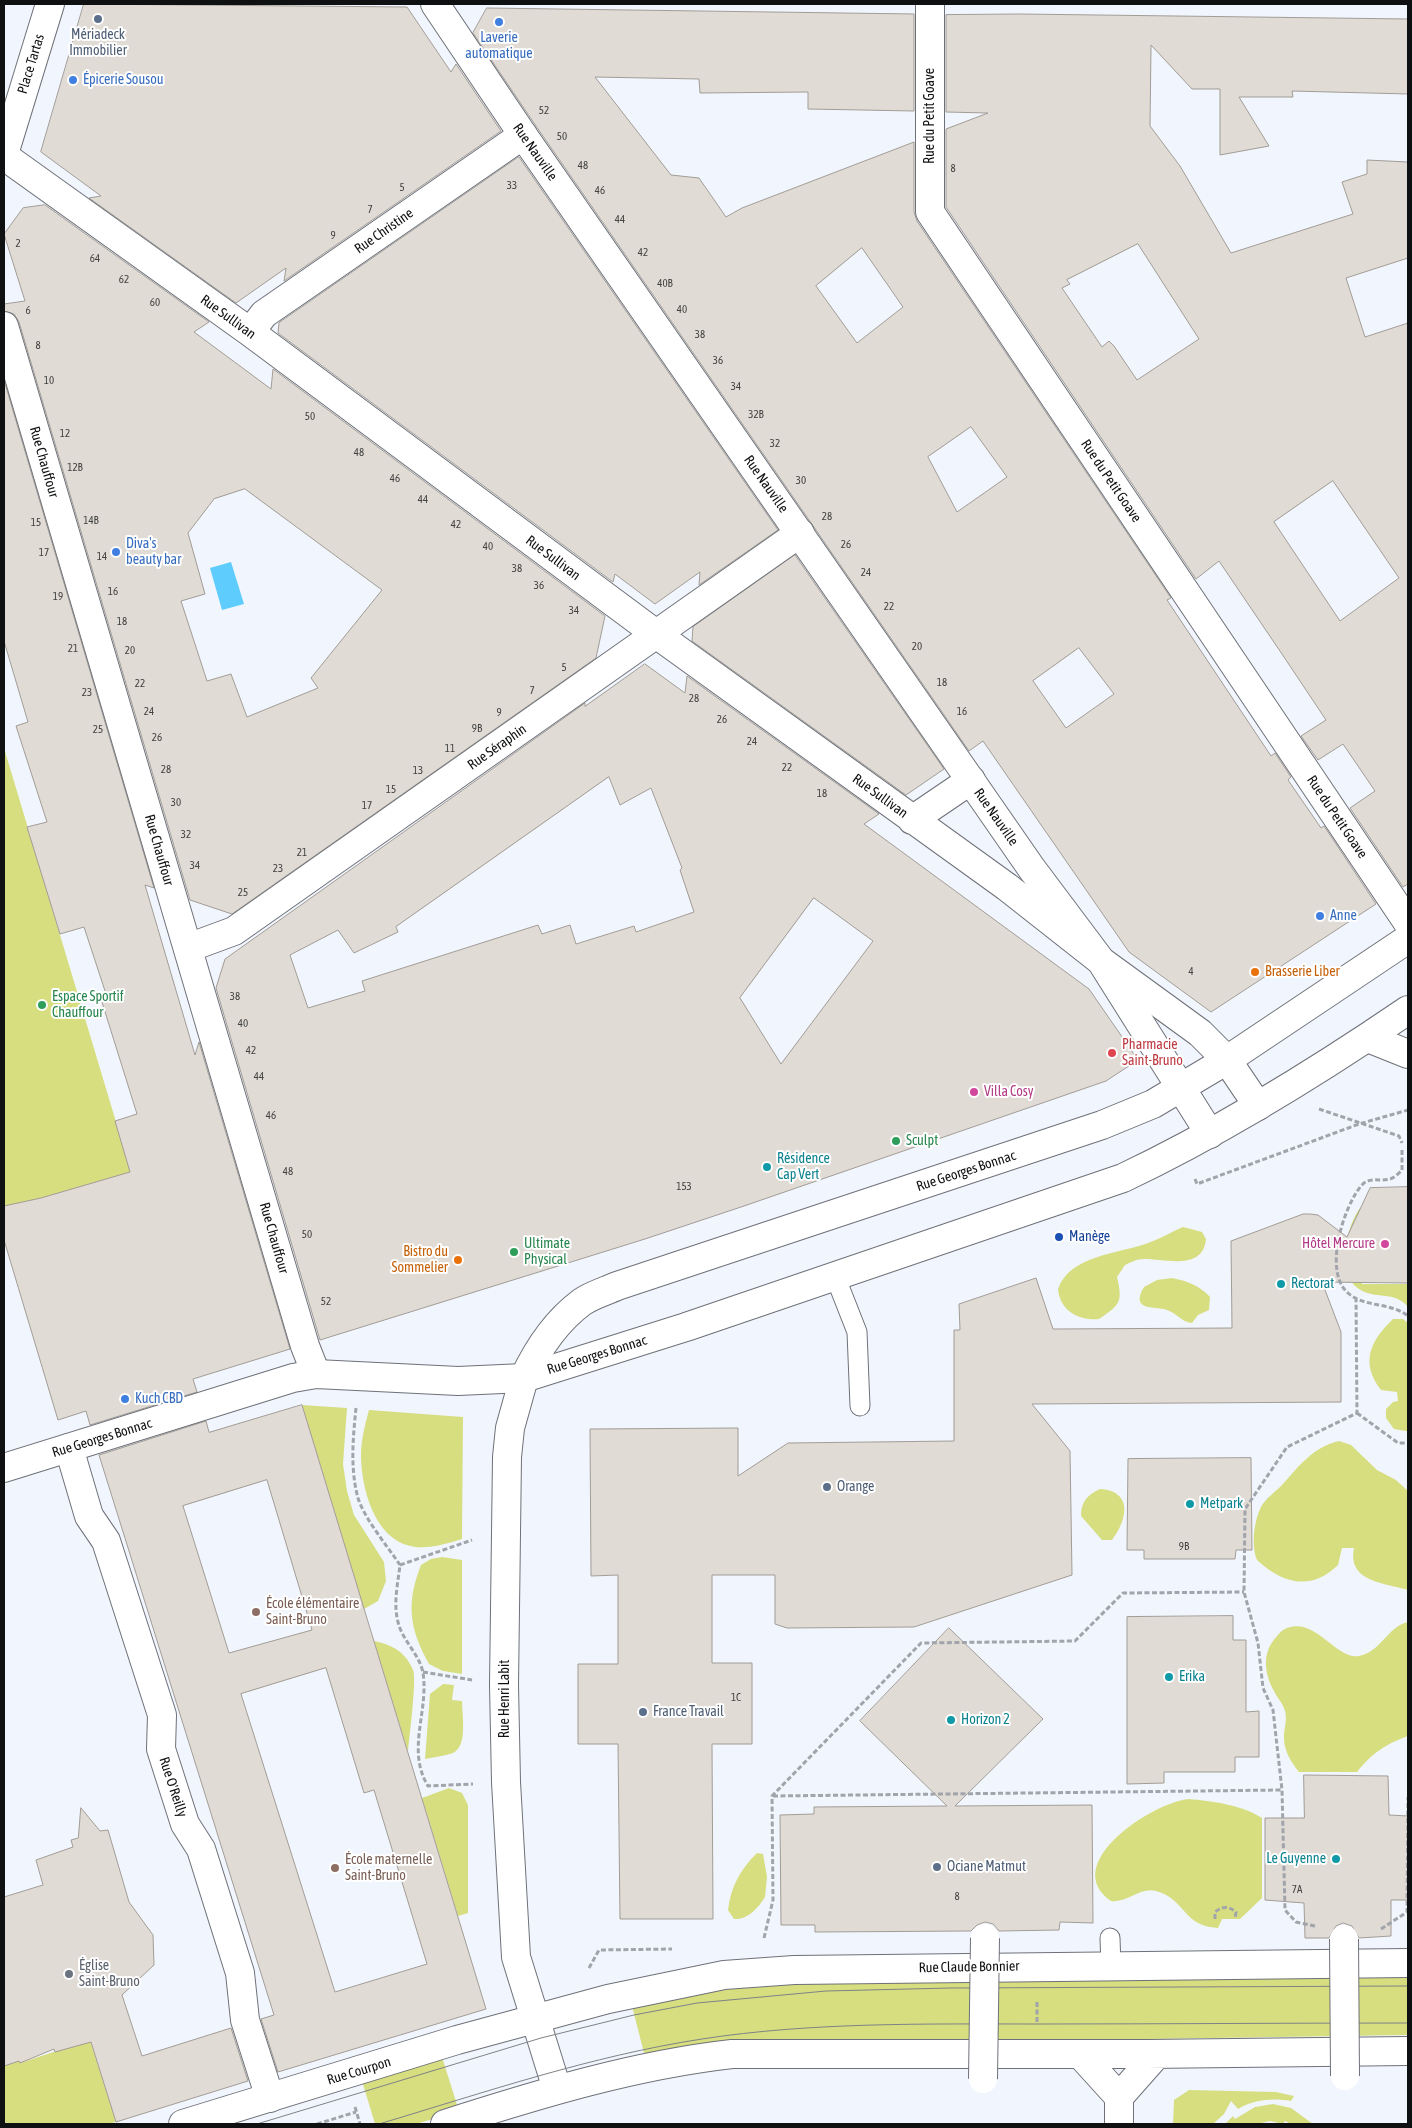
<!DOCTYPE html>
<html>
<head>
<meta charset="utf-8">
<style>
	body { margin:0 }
	#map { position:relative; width:1412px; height:2128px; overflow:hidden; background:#f1f5fd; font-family:"Asap Condensed",sans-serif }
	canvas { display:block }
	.frame { position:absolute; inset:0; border:5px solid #0f1012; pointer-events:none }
</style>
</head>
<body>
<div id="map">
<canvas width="1412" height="2128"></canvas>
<div class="frame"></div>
</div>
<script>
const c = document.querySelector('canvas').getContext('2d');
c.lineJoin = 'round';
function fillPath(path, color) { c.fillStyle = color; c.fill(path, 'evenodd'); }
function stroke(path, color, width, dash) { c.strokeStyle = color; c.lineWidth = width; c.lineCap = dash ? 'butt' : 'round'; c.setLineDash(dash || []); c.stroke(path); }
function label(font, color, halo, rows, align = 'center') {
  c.font = font + ' "Asap Condensed",sans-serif'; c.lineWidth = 4; c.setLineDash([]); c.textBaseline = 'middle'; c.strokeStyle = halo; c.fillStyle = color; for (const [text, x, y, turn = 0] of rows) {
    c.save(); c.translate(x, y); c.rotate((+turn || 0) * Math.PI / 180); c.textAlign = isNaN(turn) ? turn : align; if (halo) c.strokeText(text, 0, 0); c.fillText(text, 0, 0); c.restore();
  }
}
fillPath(new Path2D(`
	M 4,748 L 131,1172 L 4,1209 Z
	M 1361,1207 L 1362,1284 L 1408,1284 L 1408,1307 C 1394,1290 1375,1300 1359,1289 C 1336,1275 1346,1224 1361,1207 Z
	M 1183,1227 L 1202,1232 L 1206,1239 C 1203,1271 1166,1259 1144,1259 C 1137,1259 1131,1262 1125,1265 L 1117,1277 C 1123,1302 1120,1305 1099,1319 C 1079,1321 1060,1311 1058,1289 C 1070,1255 1118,1254 1148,1243 C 1160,1239 1171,1232 1183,1227 Z
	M 1172,1278 C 1187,1281 1199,1285 1210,1297 L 1209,1310 L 1198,1315 L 1192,1323 C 1181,1322 1177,1313 1167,1310 C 1157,1306 1129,1312 1144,1287 L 1157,1280 Z
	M 1393,1319 L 1403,1319 L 1408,1323 L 1408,1431 L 1406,1431 L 1394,1429 L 1386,1418 L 1386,1409 L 1393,1402 L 1398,1401 L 1397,1392 L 1381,1390 C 1360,1363 1370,1341 1393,1319 Z
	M 302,1405 L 347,1408 L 343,1464 L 347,1491 L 354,1515 L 384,1562 L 386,1581 L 378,1601 L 364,1609 Z
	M 369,1410 L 463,1417 L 462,1539 C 446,1544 427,1550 410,1546 C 374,1538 361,1487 361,1455 C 361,1440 365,1425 369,1410 Z
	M 1339,1441 L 1351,1445 L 1377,1470 L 1396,1480 L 1408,1491 L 1408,1590 C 1385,1583 1347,1582 1354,1548 L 1342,1548 L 1338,1565 C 1310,1592 1282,1583 1257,1560 C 1251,1545 1254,1521 1261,1507 C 1265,1499 1275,1492 1282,1485 C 1299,1466 1313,1447 1339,1441 Z
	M 1100,1489 C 1134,1491 1127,1521 1112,1540 L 1102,1540 L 1081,1516 C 1081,1502 1087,1495 1100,1489 Z
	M 442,1557 L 462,1560 L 462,1674 L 443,1671 L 429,1664 C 409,1628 406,1603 421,1565 L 431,1559 Z
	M 1408,1622 L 1408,1736 C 1386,1744 1372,1753 1357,1772 L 1299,1772 C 1290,1761 1283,1749 1284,1734 C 1285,1726 1287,1719 1285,1711 C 1283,1703 1277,1698 1274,1691 C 1265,1675 1262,1656 1273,1641 C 1277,1636 1281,1630 1287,1628 C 1316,1617 1336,1660 1359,1656 C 1381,1652 1388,1626 1408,1622 Z
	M 374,1641 C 392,1645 405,1651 413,1670 C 417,1679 409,1738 408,1752 Z
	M 443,1684 L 454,1685 L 452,1700 L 462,1701 C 462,1715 468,1746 453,1753 C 444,1756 434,1757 425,1759 L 430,1694 Z
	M 449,1788 L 462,1793 L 468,1805 L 468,1913 L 458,1916 L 422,1798 Z
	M 1189,1799 C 1212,1801 1242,1805 1262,1818 L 1262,1898 L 1240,1919 L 1222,1919 L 1218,1928 C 1182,1926 1186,1899 1156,1891 C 1139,1887 1128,1903 1111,1901 C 1058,1864 1153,1802 1189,1799 Z
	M 757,1853 L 763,1854 L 767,1877 L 765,1897 C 758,1908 748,1920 734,1919 L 728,1910 C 731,1886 740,1870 757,1853 Z
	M 1038,1978 L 1408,1978 L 1408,2035 L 950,2042 L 645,2057 L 632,2006 C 653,2002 674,1997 695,1993 C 808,1977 924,1981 1038,1978 Z
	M 90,2040 L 116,2122 L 108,2124 L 4,2124 L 4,2066 L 19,2061 L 20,2063 Z
	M 442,2057 L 459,2111 L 416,2124 L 375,2124 L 362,2081 Z
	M 1189,2090 L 1276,2092 L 1294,2096 L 1291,2101 C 1272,2098 1255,2099 1238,2109 L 1231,2101 L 1224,2114 L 1213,2124 L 1173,2124 L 1174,2100 Z
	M 1273,2104 L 1291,2108 L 1313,2124 L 1291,2124 L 1285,2121 L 1283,2124 L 1270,2121 L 1257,2124 L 1225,2124 L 1233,2116 L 1235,2119 L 1255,2107 Z`), '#d6de80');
fillPath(new Path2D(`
	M 231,562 L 244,604 L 222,610 L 210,568 Z`), '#5eccfd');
const building = new Path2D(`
	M 84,4 L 407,7 L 451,72 L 456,64 L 501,131 L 284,281 L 286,268 L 236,303 L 89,198 L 101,196 L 41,152 Z
	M 487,8 L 914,14 L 914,111 L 808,109 L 808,92 L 700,93 L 699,79 L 595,77 L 671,175 L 699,178 L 726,217 L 742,208 L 914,142 L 914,212 L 917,221 L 1171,598 L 1167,600 L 1271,756 L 1275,753 L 1291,777 L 1288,780 L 1321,828 L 1324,826 L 1376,904 L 1211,1012 L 1129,952 L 983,741 L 969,751 L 536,126 L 473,33 ZM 862,248 L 903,307 L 857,343 L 816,286 ZM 971,427 L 1007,477 L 957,512 L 928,457 ZM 1079,648 L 1114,694 L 1066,728 L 1033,681 Z
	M 1020,14 L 1408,19 L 1408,94 L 1292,91 L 1293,97 L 1239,97 L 1269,146 L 1220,155 L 1220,89 L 1192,89 L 1151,45 L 1150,126 L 1180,166 L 1231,253 L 1353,214 L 1342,182 L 1367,174 L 1367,160 L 1408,162 L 1408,258 L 1346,278 L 1365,337 L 1408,323 L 1408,884 L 1403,887 L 1350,808 L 1375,791 L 1343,744 L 1318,760 L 1301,736 L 1326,720 L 1286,660 L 1219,561 L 1196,579 L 946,207 L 946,129 L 988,113 L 946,112 L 946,15 ZM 1138,244 L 1199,339 L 1137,380 L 1114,346 L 1109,341 L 1102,347 L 1062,288 L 1070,284 L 1067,280 ZM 1333,481 L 1399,578 L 1340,621 L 1274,522 Z
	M 519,157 L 778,530 L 699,585 L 700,572 L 655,604 L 615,574 L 613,582 L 278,333 L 279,323 Z
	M 45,205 L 209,322 L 194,332 L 271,389 L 273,369 L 605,616 L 596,658 L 232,914 L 190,900 L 19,322 L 14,314 L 4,311 L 4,304 L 25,301 L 4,234 L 23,208 ZM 245,489 L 382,590 L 311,678 L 318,688 L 247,717 L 231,674 L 207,681 L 181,601 L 205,594 L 188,533 L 214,499 Z
	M 4,380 L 154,888 L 145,885 L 195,1055 L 199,1042 L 290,1349 L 193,1379 L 197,1392 L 90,1425 L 86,1411 L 58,1420 L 4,1240 L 4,1206 L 41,1198 L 130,1172 L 115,1121 L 137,1114 L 101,999 L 107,997 L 84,927 L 60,934 L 27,827 L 47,822 L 16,726 L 28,722 L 4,641 Z
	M 795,555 L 944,769 L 906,795 L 692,641 L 693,627 Z
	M 645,664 L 685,693 L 687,676 L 879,814 L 864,824 L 1089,989 L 1138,1060 L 1106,1081 L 744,1206 L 645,1239 L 320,1340 L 216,988 L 225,959 L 585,703 L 585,706 ZM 609,777 L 620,805 L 651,788 L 682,868 L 680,870 L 694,912 L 636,932 L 634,926 L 576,944 L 570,925 L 542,934 L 538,925 L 362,981 L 365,991 L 308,1008 L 290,955 L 338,930 L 354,953 L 398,932 L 396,927 ZM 814,898 L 873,941 L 781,1064 L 740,998 Z
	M 1408,1187 L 1408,1283 L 1322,1282 L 1341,1332 L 1341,1402 L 1032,1404 L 1070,1451 L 1072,1575 L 914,1627 L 787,1628 L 775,1624 L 775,1575 L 712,1575 L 712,1663 L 752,1663 L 752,1744 L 712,1744 L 713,1919 L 620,1919 L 618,1744 L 578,1744 L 578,1664 L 618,1664 L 618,1575 L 591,1576 L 590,1429 L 738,1428 L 738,1476 L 788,1443 L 954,1441 L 954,1330 L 960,1330 L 959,1304 L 1036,1278 L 1053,1329 L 1232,1328 L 1231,1241 L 1303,1214 L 1310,1214 L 1318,1215 L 1347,1237 L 1370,1188 Z
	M 302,1405 L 486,2009 L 278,2072 L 261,2019 L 274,2015 L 99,1455 L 206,1421 L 209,1432 ZM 267,1480 L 312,1630 L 229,1653 L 183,1506 ZM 326,1668 L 364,1793 L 374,1790 L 427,1964 L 335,1992 L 241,1694 Z
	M 1251,1458 L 1252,1550 L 1236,1550 L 1235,1559 L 1144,1559 L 1144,1550 L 1127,1550 L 1128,1459 Z
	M 1233,1616 L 1233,1640 L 1246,1640 L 1246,1712 L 1259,1711 L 1259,1757 L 1235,1757 L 1235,1772 L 1164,1772 L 1164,1783 L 1127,1784 L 1127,1617 Z
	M 949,1628 L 1043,1719 L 955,1806 L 1092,1805 L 1093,1923 L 1060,1922 L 1059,1930 L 999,1931 L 993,1924 L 985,1922 L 977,1925 L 971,1931 L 815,1932 L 815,1925 L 781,1925 L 780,1815 L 814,1814 L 814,1807 L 947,1806 L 860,1721 Z
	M 1304,1775 L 1388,1776 L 1389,1815 L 1408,1816 L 1408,1900 L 1391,1900 L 1391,1936 L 1359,1938 L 1352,1926 L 1343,1923 L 1336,1926 L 1329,1938 L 1305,1938 L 1304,1903 L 1265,1900 L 1265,1818 L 1304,1818 Z
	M 81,1808 L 100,1831 L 108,1830 L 129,1902 L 153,1935 L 154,1965 L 122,1995 L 142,2056 L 231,2028 L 248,2081 L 116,2122 L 91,2042 L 55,2052 L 54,2049 L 20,2063 L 19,2061 L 4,2066 L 4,1897 L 43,1885 L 36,1860 L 73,1847 L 71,1840 L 78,1838 Z`);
fillPath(building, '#e0dbd4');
stroke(building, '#a19c96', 1);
const service = new Path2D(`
	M 835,1276 L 857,1332 L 860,1406
	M 1110,1938 L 1111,1966`);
const pedestrian = new Path2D(`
	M 69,1448 L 89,1516 L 106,1541 L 162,1715 L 161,1749 L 185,1824 L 201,1849 L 240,1973 L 245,2020 L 270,2098`);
const minor = new Path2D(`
	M 930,4 L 930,212 L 1408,923
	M 4,156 L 250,332 L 656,634 L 1007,887 L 1101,961 L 1210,1134
	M 250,332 L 264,314 L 523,135
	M 912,820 L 971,780
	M 188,948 L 234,931 L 800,533
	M 1368,1038 L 1408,1054
	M 524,1378 C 538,1348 555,1322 582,1302 C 592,1295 606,1291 617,1286 L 1102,1125 L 1153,1104 L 1227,1060`);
const tertiary = new Path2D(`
	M 435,4 L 523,135 L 1032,869 L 1101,961 L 1200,1033 L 1227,1060 L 1258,1106
	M 4,154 L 50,4
	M 4,326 L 305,1346 L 316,1374
	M 1227,1060 L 1408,939
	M 524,1378 L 510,1428 L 507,1457 L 504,1685 L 506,1782 L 516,1957 L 557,2089
	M 1080,2054 L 1119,2097
	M 183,2124 L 457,2040 L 608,1999 L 724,1975 L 794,1970 L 1408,1963
	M 445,2124 C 539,2094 634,2065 732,2054 L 1147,2054 L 1408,2051
	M 1119,2124 L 1119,2097 L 1157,2054`);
const secondary = new Path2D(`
	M 4,1468 L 293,1378 L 316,1374 L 458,1381 L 524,1378 L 686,1327 L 1123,1178 C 1222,1131 1317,1072 1408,1010`);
stroke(service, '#6e7178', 21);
stroke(pedestrian, '#6e7178', 30);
stroke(minor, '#6e7178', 30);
stroke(tertiary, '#6e7178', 30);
stroke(secondary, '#6e7178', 30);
stroke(new Path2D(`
	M 1319,1109 L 1399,1136 L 1402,1143
	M 1402,1150 L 1402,1170 C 1399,1173 1394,1178 1390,1179 C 1380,1182 1369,1176 1361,1186 C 1343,1208 1323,1272 1348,1293 C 1365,1308 1391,1302 1408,1316
	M 1195,1179 L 1197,1184 L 1359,1124 L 1408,1110
	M 356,1408 C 353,1438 350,1469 358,1498 C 364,1518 388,1547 400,1565 C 398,1583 393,1603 398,1622 C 402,1640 420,1655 423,1673 C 429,1711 406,1750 428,1786 L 473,1784
	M 1357,1413 L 1398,1443 L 1408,1443
	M 400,1565 L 472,1540
	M 423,1672 L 472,1680
	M 773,1796 L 1282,1790
	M 1215,1919 L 1215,1912 C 1223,1906 1228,1906 1236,1912 L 1235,1919
	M 1315,1926 L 1296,1922 L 1285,1910 L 1282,1790 L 1273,1710 L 1263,1688 L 1258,1643 L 1244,1592 L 1245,1509 L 1287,1447 L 1357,1413 L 1356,1298
	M 1381,1929 L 1407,1912 L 1408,1797
	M 764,1938 L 773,1900 L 772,1796 L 921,1643 L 1075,1641 L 1123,1593 L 1244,1592
	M 589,1968 L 599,1950 L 672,1949
	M 1037,2022 L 1037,2001
	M 355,2107 L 360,2124
	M 317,2124 L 356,2112`), '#a1a4aa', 3, [5, 2.5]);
stroke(service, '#fff', 19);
stroke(pedestrian, '#fff', 28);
stroke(minor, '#fff', 28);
stroke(tertiary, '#fff', 28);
stroke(secondary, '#fff', 28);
stroke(new Path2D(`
	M 257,2124 L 541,2038 L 634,2015 L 697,2003 L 826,1991 L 950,1988 L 1408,1986
	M 379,2124 C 486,2092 591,2056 702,2039 C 812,2022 926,2024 1037,2024 C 1160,2024 1284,2023 1408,2023`), '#7f8287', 1);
const pedestrianBridge = new Path2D(`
	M 1344,1939 L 1345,2076
	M 983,2079 L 985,1938`);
stroke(pedestrianBridge, '#6e7178', 30, []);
stroke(pedestrianBridge, '#fff', 28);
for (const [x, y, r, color] of [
	[98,19,5,"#5c6f8a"],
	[499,22,5,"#3f7fe0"],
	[73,80,5,"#3f7fe0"],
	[116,552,5,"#3f7fe0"],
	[1320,916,5,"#3f7fe0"],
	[1255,972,5,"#e8710a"],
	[42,1005,5,"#2e9e5b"],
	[1112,1053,5,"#e0444e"],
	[974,1092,5,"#d1479c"],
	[896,1141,5,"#2e9e5b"],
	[767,1167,5,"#0f9aa8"],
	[1059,1237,5,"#1a4fb4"],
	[1385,1244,5,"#d1479c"],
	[514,1252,5,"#2e9e5b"],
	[458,1260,5,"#e8710a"],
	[1281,1284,5,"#0f9aa8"],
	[125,1399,5,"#3f7fe0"],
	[827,1487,5,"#5c6f8a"],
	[1190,1504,5,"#0f9aa8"],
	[256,1612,5,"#8d6e63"],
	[1169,1677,5,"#0f9aa8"],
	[643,1712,5,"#5c6f8a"],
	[951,1720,5,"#0f9aa8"],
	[1336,1859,5,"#0f9aa8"],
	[937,1867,5,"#5c6f8a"],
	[335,1868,5,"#8d6e63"],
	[69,1974,5,"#6b7280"]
]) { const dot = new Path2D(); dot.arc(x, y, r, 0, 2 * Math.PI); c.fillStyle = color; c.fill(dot); stroke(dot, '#fff', 2); }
label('11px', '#434342', null, [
	["52",544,111],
	["50",562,137],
	["48",583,166],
	["8",953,169],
	["33",512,186],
	["5",402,188],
	["46",600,191],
	["7",370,210],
	["44",620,220],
	["9",333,236],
	["2",18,244],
	["42",643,253],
	["64",95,259],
	["62",124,280],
	["40B",665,284],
	["60",155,303],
	["40",682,310],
	["6",28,311],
	["38",700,335],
	["8",38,346],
	["36",718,361],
	["10",49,381],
	["34",736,387],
	["32B",756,415],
	["50",310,417],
	["12",65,434],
	["32",775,444],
	["48",359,453],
	["12B",75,468],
	["46",395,479],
	["30",801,481],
	["44",423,500],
	["28",827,517],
	["14B",91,521],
	["15",36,523],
	["42",456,525],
	["26",846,545],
	["40",488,547],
	["17",44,553],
	["14",102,557],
	["38",517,569],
	["24",866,573],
	["36",539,586],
	["16",113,592],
	["19",58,597],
	["22",889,607],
	["34",574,611],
	["18",122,622],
	["20",917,647],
	["21",73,649],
	["20",130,651],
	["5",564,668],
	["18",942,683],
	["22",140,684],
	["7",532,691],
	["23",87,693],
	["28",694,699],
	["24",149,712],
	["16",962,712],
	["9",499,713],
	["26",722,720],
	["9B",477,729],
	["25",98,730],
	["26",157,738],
	["24",752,742],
	["11",450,749],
	["22",787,768],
	["28",166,770],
	["13",418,771],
	["15",391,790],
	["18",822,794],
	["30",176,803],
	["17",367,806],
	["32",186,835],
	["21",302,853],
	["34",195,866],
	["23",278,869],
	["25",243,893],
	["4",1191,972],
	["38",235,997],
	["40",243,1024],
	["42",251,1051],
	["44",259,1077],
	["46",271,1116],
	["48",288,1172],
	["153",684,1187],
	["50",307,1235],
	["52",326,1302],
	["9B",1184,1547],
	["1C",736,1698],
	["7A",1297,1890],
	["8",957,1897]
]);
label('14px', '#4e5e75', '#fff', [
	["Mériadeck",98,35,"center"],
	["Immobilier",98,51,"center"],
	["Orange",837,1487],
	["France Travail",653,1712],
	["Ociane Matmut",947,1867]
], 'left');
label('14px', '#366cbe', '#fff', [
	["Laverie",499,38,"center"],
	["automatique",499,54,"center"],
	["Épicerie Sousou",83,80],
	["Diva's",126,544],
	["beauty bar",126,560],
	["Anne",1330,916],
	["Kuch CBD",135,1399]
], 'left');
label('14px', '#0f1012', '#fff', [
	["Place Tartas",31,64,-73],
	["Rue du Petit Goave",930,116,-90],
	["Rue Nauville",535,152,55],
	["Rue Christine",384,231,-35],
	["Rue Sullivan",228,317,36],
	["Rue Chauffour",44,462,74],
	["Rue du Petit Goave",1111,481,56],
	["Rue Nauville",766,484,55],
	["Rue Sullivan",553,558,37],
	["Rue Séraphin",497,747,-35],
	["Rue Sullivan",880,796,36],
	["Rue Nauville",996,817,55],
	["Rue du Petit Goave",1337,817,56],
	["Rue Chauffour",159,850,74],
	["Rue Georges Bonnac",966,1171,-18],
	["Rue Chauffour",274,1238,74],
	["Rue Georges Bonnac",597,1355,-17],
	["Rue Georges Bonnac",102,1438,-17],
	["Rue Henri Labit",505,1699,-90],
	["Rue O'Reilly",173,1787,72],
	["Rue Claude Bonnier",969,1967,-1],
	["Rue Courpon",359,2071,-17]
]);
label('14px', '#c56008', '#fff', [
	["Brasserie Liber",1265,972],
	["Bistro du",448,1252,"right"],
	["Sommelier",448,1268,"right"]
], 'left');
label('14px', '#27864d', '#fff', [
	["Espace Sportif",52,997],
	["Chauffour",52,1013],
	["Sculpt",906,1141],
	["Ultimate",524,1244],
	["Physical",524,1260]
], 'left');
label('14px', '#be3a42', '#fff', [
	["Pharmacie",1122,1045],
	["Saint-Bruno",1122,1061]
], 'left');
label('14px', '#b23c85', '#fff', [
	["Villa Cosy",984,1092],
	["Hôtel Mercure",1375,1244,"right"]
], 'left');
label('14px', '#0d838f', '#fff', [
	["Résidence",777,1159],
	["Cap Vert",777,1175],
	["Rectorat",1291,1284],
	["Metpark",1200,1504],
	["Erika",1179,1677],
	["Horizon 2",961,1720],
	["Le Guyenne",1326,1859,"right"]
], 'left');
label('14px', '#164399', '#fff', [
	["Manège",1069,1237]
], 'left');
label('14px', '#785e54', '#fff', [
	["École élémentaire",266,1604],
	["Saint-Bruno",266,1620],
	["École maternelle",345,1860],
	["Saint-Bruno",345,1876]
], 'left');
label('14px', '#5b616d', '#fff', [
	["Église",79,1966],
	["Saint-Bruno",79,1982]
], 'left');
</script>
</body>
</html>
